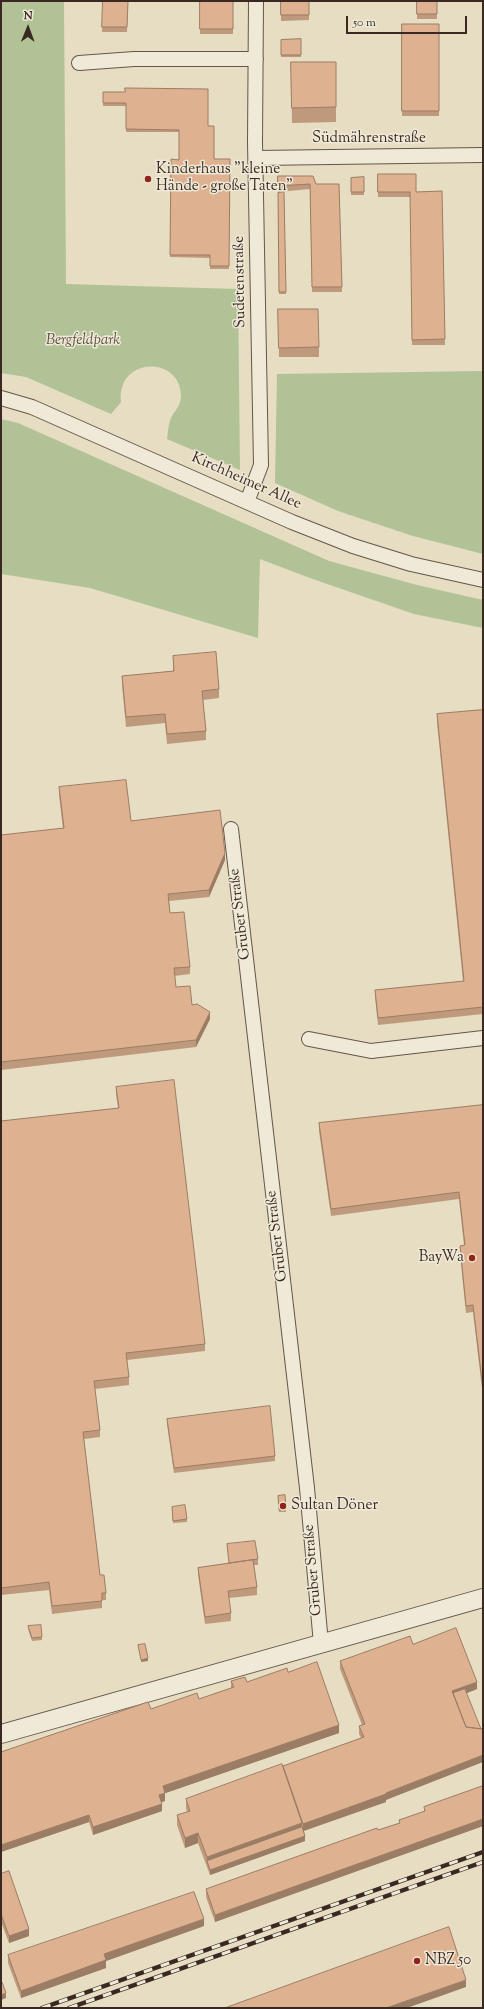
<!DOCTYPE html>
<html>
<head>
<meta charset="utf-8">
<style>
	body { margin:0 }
	#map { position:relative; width:484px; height:2009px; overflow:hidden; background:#e6ddc2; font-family:"Sorts Mill Goudy",serif }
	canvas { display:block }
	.frame { position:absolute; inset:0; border:2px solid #3a2922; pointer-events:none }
	.north { position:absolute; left:8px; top:8px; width:40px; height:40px; -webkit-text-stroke:3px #efe9d7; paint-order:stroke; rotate:1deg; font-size:11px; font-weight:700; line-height:16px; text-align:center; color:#3a2922 }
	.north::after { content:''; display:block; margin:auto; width:14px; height:18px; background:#3a2922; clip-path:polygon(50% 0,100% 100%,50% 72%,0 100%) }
	.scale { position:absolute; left:346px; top:16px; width:121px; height:18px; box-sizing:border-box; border:2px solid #3a2922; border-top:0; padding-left:5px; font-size:12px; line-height:14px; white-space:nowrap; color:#3a2922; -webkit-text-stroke:3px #efe9d7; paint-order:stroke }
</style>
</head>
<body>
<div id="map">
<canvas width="484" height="2009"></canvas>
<div class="frame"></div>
<div class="north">N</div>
<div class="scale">50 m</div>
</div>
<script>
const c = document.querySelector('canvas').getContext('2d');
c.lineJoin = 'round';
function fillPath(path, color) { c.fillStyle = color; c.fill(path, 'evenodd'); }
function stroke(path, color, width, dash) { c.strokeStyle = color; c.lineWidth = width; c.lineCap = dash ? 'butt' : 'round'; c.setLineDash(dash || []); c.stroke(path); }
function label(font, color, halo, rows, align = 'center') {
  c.font = font + ' "Sorts Mill Goudy",serif'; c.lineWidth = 3; c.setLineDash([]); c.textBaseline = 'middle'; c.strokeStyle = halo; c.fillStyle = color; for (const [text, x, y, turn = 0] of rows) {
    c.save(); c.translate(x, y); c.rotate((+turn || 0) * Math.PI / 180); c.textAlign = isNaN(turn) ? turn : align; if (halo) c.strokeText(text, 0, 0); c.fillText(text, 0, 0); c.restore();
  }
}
fillPath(new Path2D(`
	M 1,1 L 64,1 L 66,284 L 238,289 L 240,470 L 167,439 C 168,433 168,427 170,421 C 172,412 180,409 181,397 C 182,355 116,356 121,402 L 111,414 L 26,377 L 1,373 Z
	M 483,371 L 483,554 L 413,536 L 338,511 L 275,483 L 277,374 Z
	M 1,419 L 18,423 L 329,561 L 417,585 L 483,600 L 483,628 L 414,614 L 307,577 L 260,559 L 258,638 L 90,588 L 1,574 Z`), '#b1c297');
const minor = new Path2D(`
	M 79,63 L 134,59 L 256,59
	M 256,158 L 483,155
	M 1,398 L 32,407 L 292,522 L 353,546 L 411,564 L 483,580
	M 247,502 L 261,465 L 255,142 L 256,1
	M 231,829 L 307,1488 L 321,1644
	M 309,1039 L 371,1051 L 483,1038`);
const tertiary = new Path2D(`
	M 1,1734 L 483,1598`);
stroke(minor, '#65564a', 16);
stroke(tertiary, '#65564a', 20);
stroke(minor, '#efe9d7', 14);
stroke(tertiary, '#efe9d7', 18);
const rail = new Path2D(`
	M 42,2008 L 483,1852
	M 69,2008 L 483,1862`);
stroke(rail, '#3a2922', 4.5);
stroke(rail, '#efe9d7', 3, [9]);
fillPath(new Path2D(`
	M 103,1 L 128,1 L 127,32 L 102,32 Z
	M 200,1 L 233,1 L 233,34 L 200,34 Z
	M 281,1 L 309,1 L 309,20 L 281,21 Z
	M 417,1 L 437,1 L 437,19 L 417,19 Z
	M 402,24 L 439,24 L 439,116 L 402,116 Z
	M 301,39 L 301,57 L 281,57 L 281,40 Z
	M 291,62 L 336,62 L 336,122 L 292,123 Z
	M 103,92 L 208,126 L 214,159 L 230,159 L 229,269 L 210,269 L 210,258 L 170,257 L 171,159 L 179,160 L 179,132 L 126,132 L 126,106 L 103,106 Z
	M 378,174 L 416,192 L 442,191 L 445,345 L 412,345 L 410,197 L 378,197 Z
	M 278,176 L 316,184 L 339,184 L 342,292 L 312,292 L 310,189 L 278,192 Z
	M 364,177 L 364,195 L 351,195 L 351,178 Z
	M 284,192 L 286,294 L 279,294 L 278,193 Z
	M 278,309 L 319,347 L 319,357 L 279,357 Z
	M 173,656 L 219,689 L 219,698 L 203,700 L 206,731 L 206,740 L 167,744 L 165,723 L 126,727 L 122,685 L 122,676 L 173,671 Z
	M 483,710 L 483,1014 L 378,1025 L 375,997 L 375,990 L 463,981 L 437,722 L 437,714 Z
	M 59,787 L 131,821 L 225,860 L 209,897 L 169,901 L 170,913 L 190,967 L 190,974 L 174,976 L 176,987 L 192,1005 L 210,1019 L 196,1047 L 1,1070 L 1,835 L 63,829 L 59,795 Z
	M 116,1087 L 205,1344 L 205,1351 L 127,1360 L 129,1377 L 129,1385 L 95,1389 L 100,1430 L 100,1437 L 84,1439 L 100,1575 L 106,1593 L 106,1600 L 102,1600 L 102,1608 L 52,1614 L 49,1590 L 1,1595 L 1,1121 L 118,1108 L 116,1094 Z
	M 483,1105 L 483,1397 L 473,1312 L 466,1313 L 460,1253 L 460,1246 L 464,1245 L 459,1199 L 331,1216 L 319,1131 L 319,1123 Z
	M 167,1419 L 275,1456 L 275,1461 L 174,1473 L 167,1424 Z
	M 285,1495 L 286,1512 L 279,1512 L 278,1496 Z
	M 172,1507 L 187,1519 L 187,1522 L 173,1523 Z
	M 227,1544 L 258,1559 L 258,1565 L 254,1565 L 257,1587 L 257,1595 L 229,1598 L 231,1613 L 231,1621 L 205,1624 L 198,1575 L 198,1568 L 229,1563 Z
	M 28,1626 L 42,1637 L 42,1640 L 32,1641 L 28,1629 Z
	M 413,1644 L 477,1689 L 467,1693 L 386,1800 L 386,1802 L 304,1831 L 305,1841 L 210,1875 L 198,1843 L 185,1848 L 177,1825 L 177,1815 L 187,1812 L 186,1808 L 186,1799 L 283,1766 L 361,1738 L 359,1734 L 359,1726 L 362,1725 L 340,1669 L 340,1661 Z
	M 288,1672 L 339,1733 L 165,1793 L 165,1801 L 161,1802 L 162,1811 L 93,1835 L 89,1822 L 1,1852 L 151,1709 L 199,1699 L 231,1688 L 231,1681 L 247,1682 Z
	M 483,1786 L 483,1826 L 215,1922 L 206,1897 L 206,1889 L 399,1823 L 399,1820 L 424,1812 L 424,1807 Z
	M 1,1874 L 29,1936 L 9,1943 L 1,1922 Z
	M 204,1926 L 106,1961 L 106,1968 L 21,1998 L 8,1963 L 8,1955 Z`), '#bf997c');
fillPath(new Path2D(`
	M 225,853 L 225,860 L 209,897 L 209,890 Z
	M 210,1012 L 210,1019 L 196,1047 L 196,1040 Z
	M 148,1658 L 148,1661 L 141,1662 L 141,1660 Z
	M 477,1682 L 477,1689 L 454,1698 L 452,1691 Z
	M 339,1725 L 339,1733 L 163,1794 L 163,1786 Z
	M 483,1755 L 483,1762 L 386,1800 L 386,1802 L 303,1831 L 303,1824 L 386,1793 Z
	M 165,1793 L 165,1801 L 159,1803 L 159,1795 Z
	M 162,1804 L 162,1811 L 93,1835 L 93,1827 Z
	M 89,1815 L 89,1822 L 1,1852 L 1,1845 Z
	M 483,1819 L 483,1826 L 215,1922 L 215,1915 Z
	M 302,1823 L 302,1832 L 207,1861 L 207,1857 Z
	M 198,1833 L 198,1843 L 185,1848 L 185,1838 Z
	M 305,1836 L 305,1841 L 210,1875 L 210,1870 Z
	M 204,1919 L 204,1926 L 106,1961 L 106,1968 L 21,1998 L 21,1991 L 104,1954 Z
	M 29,1929 L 29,1936 L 9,1943 L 9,1936 Z
	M 466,1980 L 466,1987 L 407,2008 L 386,2008 Z
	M 6,1993 L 6,1998 L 1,2000 L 1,1995 Z`), '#9b7d65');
const building = new Path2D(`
	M 103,1 L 128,1 L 127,27 L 102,27 Z
	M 200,1 L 233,1 L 233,29 L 200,29 Z
	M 281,1 L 309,1 L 309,15 L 281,15 Z
	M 417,1 L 437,1 L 437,14 L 417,14 Z
	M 402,24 L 439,24 L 439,111 L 402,111 Z
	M 301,39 L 301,55 L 281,55 L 281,40 Z
	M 291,62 L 336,62 L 336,107 L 292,108 Z
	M 125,88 L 208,89 L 208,126 L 214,126 L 214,159 L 230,159 L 229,266 L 210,266 L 210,255 L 170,255 L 171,159 L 179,160 L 179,130 L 126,129 L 126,103 L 103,103 L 103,92 L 125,92 Z
	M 378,174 L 416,174 L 416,192 L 442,191 L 445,339 L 412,340 L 410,192 L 378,192 Z
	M 278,176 L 313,176 L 316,184 L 339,184 L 342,287 L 312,287 L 310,184 L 278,186 Z
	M 364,177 L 364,192 L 351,192 L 351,178 Z
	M 284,192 L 286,292 L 279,292 L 278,193 Z
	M 278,309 L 318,309 L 319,347 L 279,348 Z
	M 216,652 L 219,689 L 202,691 L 206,731 L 167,734 L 165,714 L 126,717 L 122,676 L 174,671 L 173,656 Z
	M 483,710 L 483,1007 L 378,1018 L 375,990 L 464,981 L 437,714 Z
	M 126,780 L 131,821 L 220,810 L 225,853 L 209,890 L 168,894 L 170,913 L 184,912 L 190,967 L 174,968 L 176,987 L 190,986 L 192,1005 L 197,1004 L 210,1012 L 196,1040 L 1,1062 L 1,835 L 64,828 L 59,787 Z
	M 174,1080 L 205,1344 L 126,1353 L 129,1377 L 94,1381 L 100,1430 L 83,1432 L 100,1575 L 104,1575 L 106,1593 L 102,1593 L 102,1601 L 52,1606 L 49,1582 L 1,1588 L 1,1121 L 119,1108 L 116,1087 Z
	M 483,1105 L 483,1389 L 473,1305 L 466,1306 L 460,1246 L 465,1245 L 459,1192 L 331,1209 L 319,1123 Z
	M 270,1406 L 275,1456 L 174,1468 L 167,1419 Z
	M 285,1495 L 286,1509 L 279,1510 L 278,1496 Z
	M 185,1505 L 187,1519 L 173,1521 L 172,1507 Z
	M 255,1541 L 258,1559 L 229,1563 L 227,1544 Z
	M 253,1560 L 257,1587 L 228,1591 L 231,1613 L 205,1617 L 198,1568 Z
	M 41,1625 L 42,1637 L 32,1638 L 28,1626 Z
	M 456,1628 L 477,1682 L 452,1691 L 466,1727 L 483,1729 L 483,1755 L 386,1793 L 386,1794 L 303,1824 L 283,1766 L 364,1737 L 359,1726 L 365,1724 L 340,1661 L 410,1636 L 413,1644 Z
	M 145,1644 L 148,1658 L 141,1660 L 138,1645 Z
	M 317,1662 L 339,1725 L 163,1786 L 165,1793 L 159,1795 L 162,1804 L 93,1827 L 89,1815 L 1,1845 L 1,1752 L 148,1702 L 151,1709 L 197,1693 L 199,1699 L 234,1687 L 231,1681 L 245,1677 L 247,1682 L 287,1668 L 288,1672 Z
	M 465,1689 L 481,1729 L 466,1727 L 453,1693 Z
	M 282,1764 L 302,1823 L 207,1857 L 198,1833 L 185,1838 L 177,1815 L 190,1811 L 186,1799 Z
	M 483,1786 L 483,1819 L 215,1915 L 206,1889 L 377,1828 L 378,1830 L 400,1823 L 399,1820 L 425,1811 L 424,1807 Z
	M 302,1827 L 305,1836 L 210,1870 L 207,1861 Z
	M 9,1871 L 29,1929 L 9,1936 L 1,1914 L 1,1874 Z
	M 194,1892 L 204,1919 L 104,1954 L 106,1960 L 21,1991 L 8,1955 Z
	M 449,1927 L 466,1980 L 386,2008 L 225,2008 Z
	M 1,1982 L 2,1982 L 6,1993 L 1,1995 Z`);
fillPath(building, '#deb290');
stroke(building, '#9b7d65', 1);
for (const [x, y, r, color] of [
	[148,179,4,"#8f2418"],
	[472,1258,4,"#8f2418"],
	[283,1506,4,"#8f2418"],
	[417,1961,4,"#8f2418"]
]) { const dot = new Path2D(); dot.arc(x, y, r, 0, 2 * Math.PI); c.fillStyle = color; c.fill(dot); stroke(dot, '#efe9d7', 1.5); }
label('15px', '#3a2922', '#efe9d7', [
	["Südmährenstraße",369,139],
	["Sudetenstraße",241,282,-91],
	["Kirchheimer Allee",246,482,24],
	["Gruber Straße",241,914,-97],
	["Gruber Straße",278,1236,-97],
	["Gruber Straße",314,1570,-95]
]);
label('15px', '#3a2922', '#efe9d7', [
	["Kinderhaus \"kleine",156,170],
	["Hände - große Taten\"",156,187],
	["BayWa",464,1258,"right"],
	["Sultan Döner",291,1506],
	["NBZ 50",425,1961]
], 'left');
label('italic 15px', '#584f3f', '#efe9d7', [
	["Bergfeldpark",83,341]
]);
</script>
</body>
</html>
